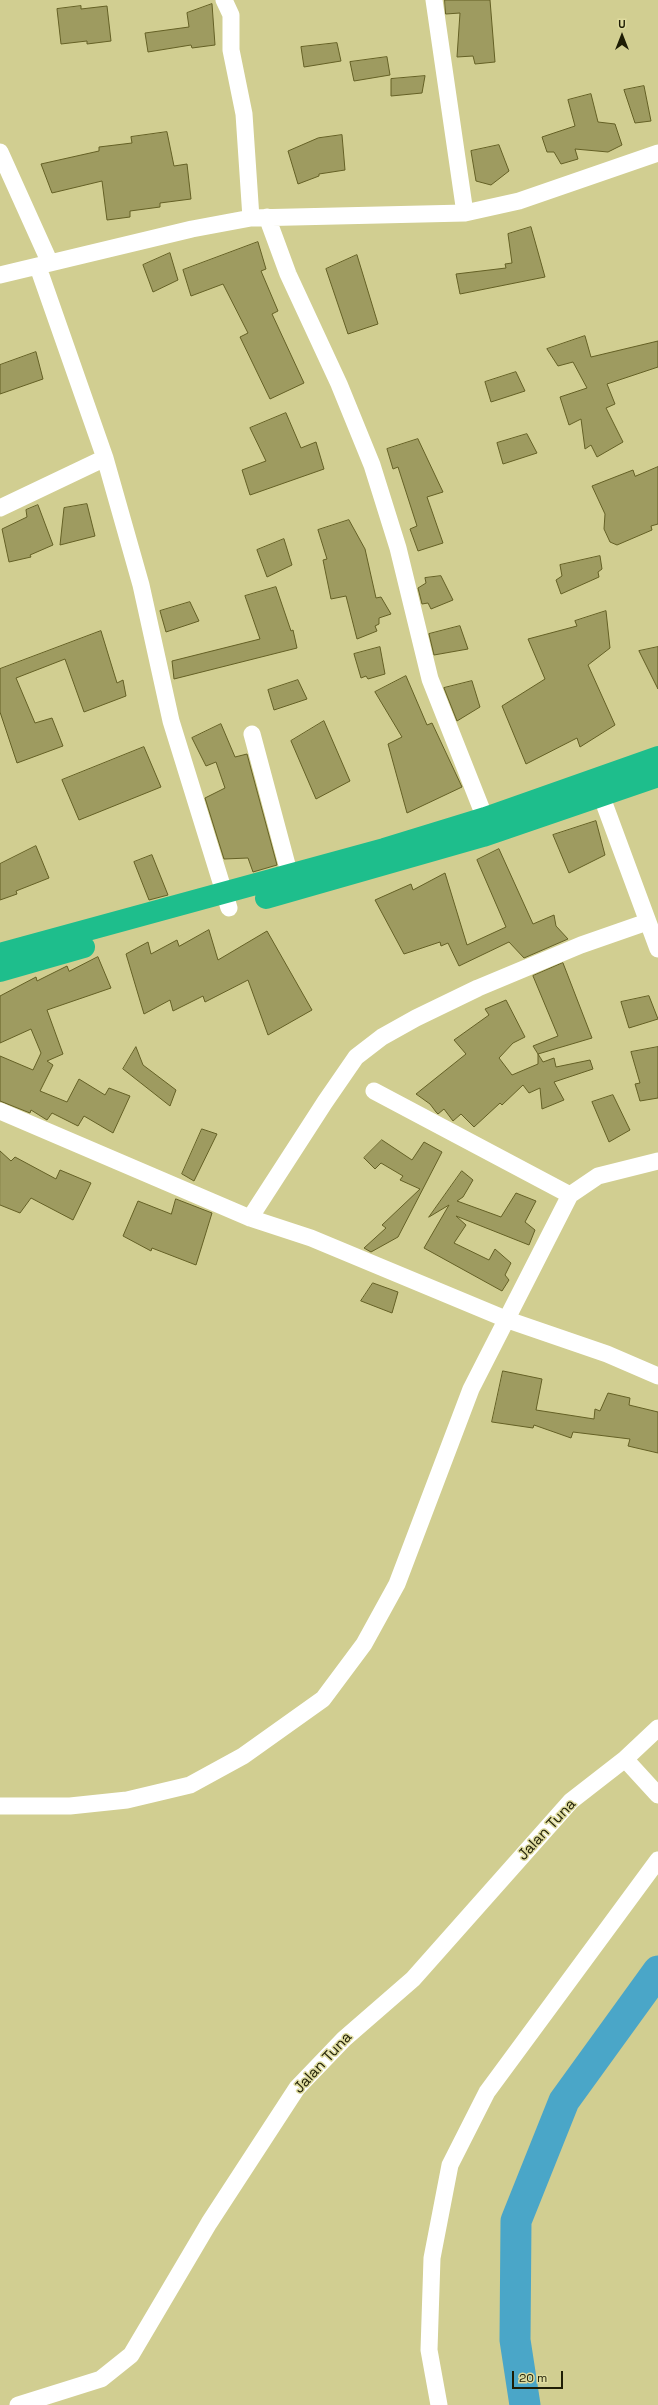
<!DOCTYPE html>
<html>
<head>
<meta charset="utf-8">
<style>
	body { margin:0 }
	#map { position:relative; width:658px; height:2405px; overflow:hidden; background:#d1ce91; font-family:"Space Grotesk",sans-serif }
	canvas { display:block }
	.north { position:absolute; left:602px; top:16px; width:40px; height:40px; -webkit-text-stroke:3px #dedb9e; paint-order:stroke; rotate:0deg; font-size:11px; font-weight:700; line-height:16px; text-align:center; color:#1e1d05 }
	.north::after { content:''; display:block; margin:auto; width:14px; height:18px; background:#1e1d05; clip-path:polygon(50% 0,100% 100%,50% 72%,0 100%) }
	.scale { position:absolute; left:512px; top:2371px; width:51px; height:18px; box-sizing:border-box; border:2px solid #1e1d05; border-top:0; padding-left:5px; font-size:12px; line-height:14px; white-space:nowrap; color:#1e1d05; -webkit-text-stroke:3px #dedb9e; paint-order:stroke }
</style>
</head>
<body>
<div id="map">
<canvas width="658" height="2405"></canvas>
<div class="north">U</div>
<div class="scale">20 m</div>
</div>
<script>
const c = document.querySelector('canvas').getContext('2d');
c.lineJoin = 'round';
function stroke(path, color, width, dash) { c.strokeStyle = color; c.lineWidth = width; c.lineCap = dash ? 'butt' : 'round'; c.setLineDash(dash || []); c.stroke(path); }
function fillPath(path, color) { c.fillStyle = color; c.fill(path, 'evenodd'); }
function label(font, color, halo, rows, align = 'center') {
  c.font = font + ' "Space Grotesk",sans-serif'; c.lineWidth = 3; c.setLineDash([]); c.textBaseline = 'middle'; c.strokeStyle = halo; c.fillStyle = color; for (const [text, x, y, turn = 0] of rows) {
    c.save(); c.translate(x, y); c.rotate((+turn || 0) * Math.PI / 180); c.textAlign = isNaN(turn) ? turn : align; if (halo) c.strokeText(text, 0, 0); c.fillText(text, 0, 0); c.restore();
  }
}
stroke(new Path2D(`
	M 525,2405 L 515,2340 L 516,2221 L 564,2101 L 658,1971`), '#4aa6c8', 31);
const building = new Path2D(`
	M 445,0 L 490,0 L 495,62 L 475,64 L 473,56 L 457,57 L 460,13 L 446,14 Z
	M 212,4 L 215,45 L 192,48 L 191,45 L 148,52 L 145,33 L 189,27 L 187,13 Z
	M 81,6 L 81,9 L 107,6 L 111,41 L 87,44 L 87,41 L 61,44 L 57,9 Z
	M 337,43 L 341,61 L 304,67 L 301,47 Z
	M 387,57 L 390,75 L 354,81 L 350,62 Z
	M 425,76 L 422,93 L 391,96 L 391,79 Z
	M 644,86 L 651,121 L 635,123 L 624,90 Z
	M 591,94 L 598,122 L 615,124 L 622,145 L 608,152 L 575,149 L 578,159 L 561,164 L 554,152 L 547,152 L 542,137 L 575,126 L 568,100 Z
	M 167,132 L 174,166 L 187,164 L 191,199 L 160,203 L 160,207 L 130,211 L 130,217 L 107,220 L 102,181 L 52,193 L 41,164 L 99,151 L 99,147 L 132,143 L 131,137 Z
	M 342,135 L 345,170 L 319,174 L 319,176 L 298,184 L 288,151 L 318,138 Z
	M 499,145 L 509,171 L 491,185 L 476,181 L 471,151 Z
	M 531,227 L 545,277 L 460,294 L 456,274 L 506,268 L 505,264 L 512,263 L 508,234 Z
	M 258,242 L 266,269 L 261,271 L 278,311 L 272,314 L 304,383 L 270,399 L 240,337 L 248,333 L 223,284 L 191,296 L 183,270 Z
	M 170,253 L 178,280 L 153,292 L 143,265 Z
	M 357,255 L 378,324 L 348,334 L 326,269 Z
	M 585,336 L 591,357 L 658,341 L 658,367 L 607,384 L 615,404 L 606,408 L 623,442 L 597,457 L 591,445 L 585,449 L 581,419 L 569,425 L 560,397 L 587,388 L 573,362 L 558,366 L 547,349 Z
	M 36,352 L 43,379 L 0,394 L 0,365 Z
	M 516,372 L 525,391 L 491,402 L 485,382 Z
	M 286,413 L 301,448 L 316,442 L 324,469 L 250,495 L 242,470 L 266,461 L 250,428 Z
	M 527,434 L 537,453 L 503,464 L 497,443 Z
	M 418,439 L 443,492 L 427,497 L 443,543 L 418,551 L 410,529 L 417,526 L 398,467 L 393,469 L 387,449 Z
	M 658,467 L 658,524 L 651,526 L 652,530 L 617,545 L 610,542 L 604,529 L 605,514 L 592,486 L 633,470 L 635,476 Z
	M 87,504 L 95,536 L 60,545 L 64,508 Z
	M 38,505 L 53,545 L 30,555 L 31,557 L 9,562 L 2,529 L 27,517 L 26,510 Z
	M 349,520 L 365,549 L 376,598 L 381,597 L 391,614 L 379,618 L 379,624 L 375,626 L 377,631 L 357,639 L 346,596 L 331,599 L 323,560 L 327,559 L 318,530 Z
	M 284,539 L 292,565 L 267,577 L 257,550 Z
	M 600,556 L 602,569 L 598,572 L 599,577 L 561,594 L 556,580 L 562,576 L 560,565 Z
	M 441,576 L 453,600 L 431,609 L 428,603 L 422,604 L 418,588 L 426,583 L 425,578 Z
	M 276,587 L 291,631 L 293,630 L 297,648 L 174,679 L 172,661 L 260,639 L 245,596 Z
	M 190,602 L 199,621 L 166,632 L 160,611 Z
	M 606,611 L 610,648 L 588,665 L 615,725 L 580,747 L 577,738 L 526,764 L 502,706 L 545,679 L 528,639 L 577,626 L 575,621 Z
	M 460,626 L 468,649 L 434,655 L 429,634 Z
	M 101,631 L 117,683 L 123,680 L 126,696 L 84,712 L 65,659 L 16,678 L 35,723 L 52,718 L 63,746 L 17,763 L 0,712 L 0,669 Z
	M 380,647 L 385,674 L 368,679 L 366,676 L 361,678 L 354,654 Z
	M 658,647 L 658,689 L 639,651 Z
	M 406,676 L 427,725 L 432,723 L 462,787 L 407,813 L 388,744 L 402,737 L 375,692 Z
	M 298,680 L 307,699 L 274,710 L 268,690 Z
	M 472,681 L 480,707 L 457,721 L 444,688 Z
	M 324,721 L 350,781 L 316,799 L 291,741 Z
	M 221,724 L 235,757 L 247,754 L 277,865 L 253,872 L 248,858 L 224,859 L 205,798 L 225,788 L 216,762 L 206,766 L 192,738 Z
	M 144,747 L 161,787 L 79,820 L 62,780 Z
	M 596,821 L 605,855 L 569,873 L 553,835 Z
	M 36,846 L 49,878 L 16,891 L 17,894 L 0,900 L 0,864 Z
	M 499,849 L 533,924 L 554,915 L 556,926 L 568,939 L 524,958 L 509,942 L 459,966 L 448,943 L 441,946 L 440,942 L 404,954 L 375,900 L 411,884 L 413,890 L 445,873 L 467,945 L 506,927 L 477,860 Z
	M 152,855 L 168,895 L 149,900 L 134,862 Z
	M 209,930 L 218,960 L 267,931 L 312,1010 L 268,1035 L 248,980 L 205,1002 L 203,996 L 173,1011 L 170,1000 L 144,1014 L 126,954 L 148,942 L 151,954 L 177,940 L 179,946 Z
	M 98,957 L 111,988 L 47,1010 L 63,1054 L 47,1061 L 53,1065 L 40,1091 L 67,1102 L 79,1079 L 105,1095 L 109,1088 L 130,1096 L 113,1133 L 84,1116 L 78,1126 L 52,1113 L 47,1120 L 31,1110 L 30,1113 L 0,1101 L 0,1056 L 33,1070 L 41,1053 L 31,1029 L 0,1043 L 0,996 L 36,977 L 37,981 L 67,966 L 69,971 Z
	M 563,963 L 592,1038 L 538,1054 L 543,1062 L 554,1058 L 556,1067 L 590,1060 L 593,1069 L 554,1082 L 564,1100 L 542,1109 L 540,1088 L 529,1093 L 523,1085 L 502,1105 L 500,1103 L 474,1127 L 461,1114 L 453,1121 L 444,1109 L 438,1114 L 436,1112 L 430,1104 L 416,1094 L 466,1054 L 454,1040 L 489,1015 L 485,1009 L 506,1000 L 525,1037 L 513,1043 L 499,1058 L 512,1075 L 538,1064 L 538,1054 L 533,1046 L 558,1036 L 533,976 Z
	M 649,996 L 658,1019 L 629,1028 L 621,1002 Z
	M 136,1047 L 143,1065 L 176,1090 L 170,1106 L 123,1069 Z
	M 658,1047 L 658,1098 L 640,1101 L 635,1084 L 640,1083 L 631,1052 Z
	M 613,1095 L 630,1130 L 609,1142 L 592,1102 Z
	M 202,1129 L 217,1134 L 194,1181 L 182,1174 Z
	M 382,1140 L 412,1160 L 424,1142 L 442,1152 L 398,1237 L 371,1252 L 364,1248 L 386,1228 L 382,1225 L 420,1189 L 400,1180 L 403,1176 L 381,1163 L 375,1169 L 364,1158 Z
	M 0,1151 L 11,1161 L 15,1157 L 56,1179 L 60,1170 L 91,1183 L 73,1220 L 31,1198 L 20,1213 L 0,1205 Z
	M 462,1171 L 473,1180 L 463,1197 L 457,1201 L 501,1217 L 516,1193 L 536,1201 L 525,1222 L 535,1230 L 529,1245 L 456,1216 L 466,1225 L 454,1243 L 489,1260 L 495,1249 L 511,1263 L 505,1275 L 509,1280 L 502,1291 L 424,1248 L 449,1205 L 429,1217 Z
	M 176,1199 L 212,1213 L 196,1265 L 152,1248 L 151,1251 L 123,1236 L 138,1201 L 171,1214 Z
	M 373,1283 L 398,1292 L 392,1313 L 361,1301 Z
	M 503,1371 L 542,1379 L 536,1410 L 594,1419 L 595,1409 L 600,1411 L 608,1393 L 630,1398 L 629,1405 L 658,1412 L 658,1453 L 628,1446 L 630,1439 L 573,1432 L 571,1438 L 534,1425 L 533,1428 L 492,1422 Z`);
fillPath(building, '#9e9b60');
stroke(building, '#646025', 1);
stroke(new Path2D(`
	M 224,0 L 231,15 L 231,50 L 244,114 L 251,218
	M 434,0 L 465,213
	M 0,152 L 50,263
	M 267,217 L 288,274 L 339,384 L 372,465 L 398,548 L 430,679 L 485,818
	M 38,267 L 105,458 L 141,585 L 171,721 L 229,908
	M 0,275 L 192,229 L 251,218 L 465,213 L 519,201 L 658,153
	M 0,508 L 105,458
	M 252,734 L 290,876
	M 601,795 L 658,949
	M 374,1091 L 570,1195
	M 0,1111 L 250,1218 L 311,1238 L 508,1320 L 607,1354 L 658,1376
	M 250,1218 L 325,1102 L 356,1057 L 382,1037 L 416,1018 L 478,988 L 581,945 L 647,922
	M 625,1759 L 658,1795
	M 0,1806 L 70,1806 L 127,1800 L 190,1785 L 243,1756 L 323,1699 L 364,1644 L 397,1584 L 471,1389 L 570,1195 L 598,1176 L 658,1161
	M 18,2405 L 101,2379 L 131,2355 L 209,2223 L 297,2088 L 344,2039 L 413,1979 L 571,1801 L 625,1759 L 658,1728
	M 439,2405 L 429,2350 L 432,2258 L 450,2165 L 487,2092 L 658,1860`), '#fff', 17);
stroke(new Path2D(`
	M 266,898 L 483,836 L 658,776
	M 0,954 L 384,849 L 485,818 L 658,757
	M 0,971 L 84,947`), '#1ebe8c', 22);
label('15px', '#1e1d05', '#dedb9e', [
	["Jalan Tuna",547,1830,-47],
	["Jalan Tuna",323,2063,-47]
]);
</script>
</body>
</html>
